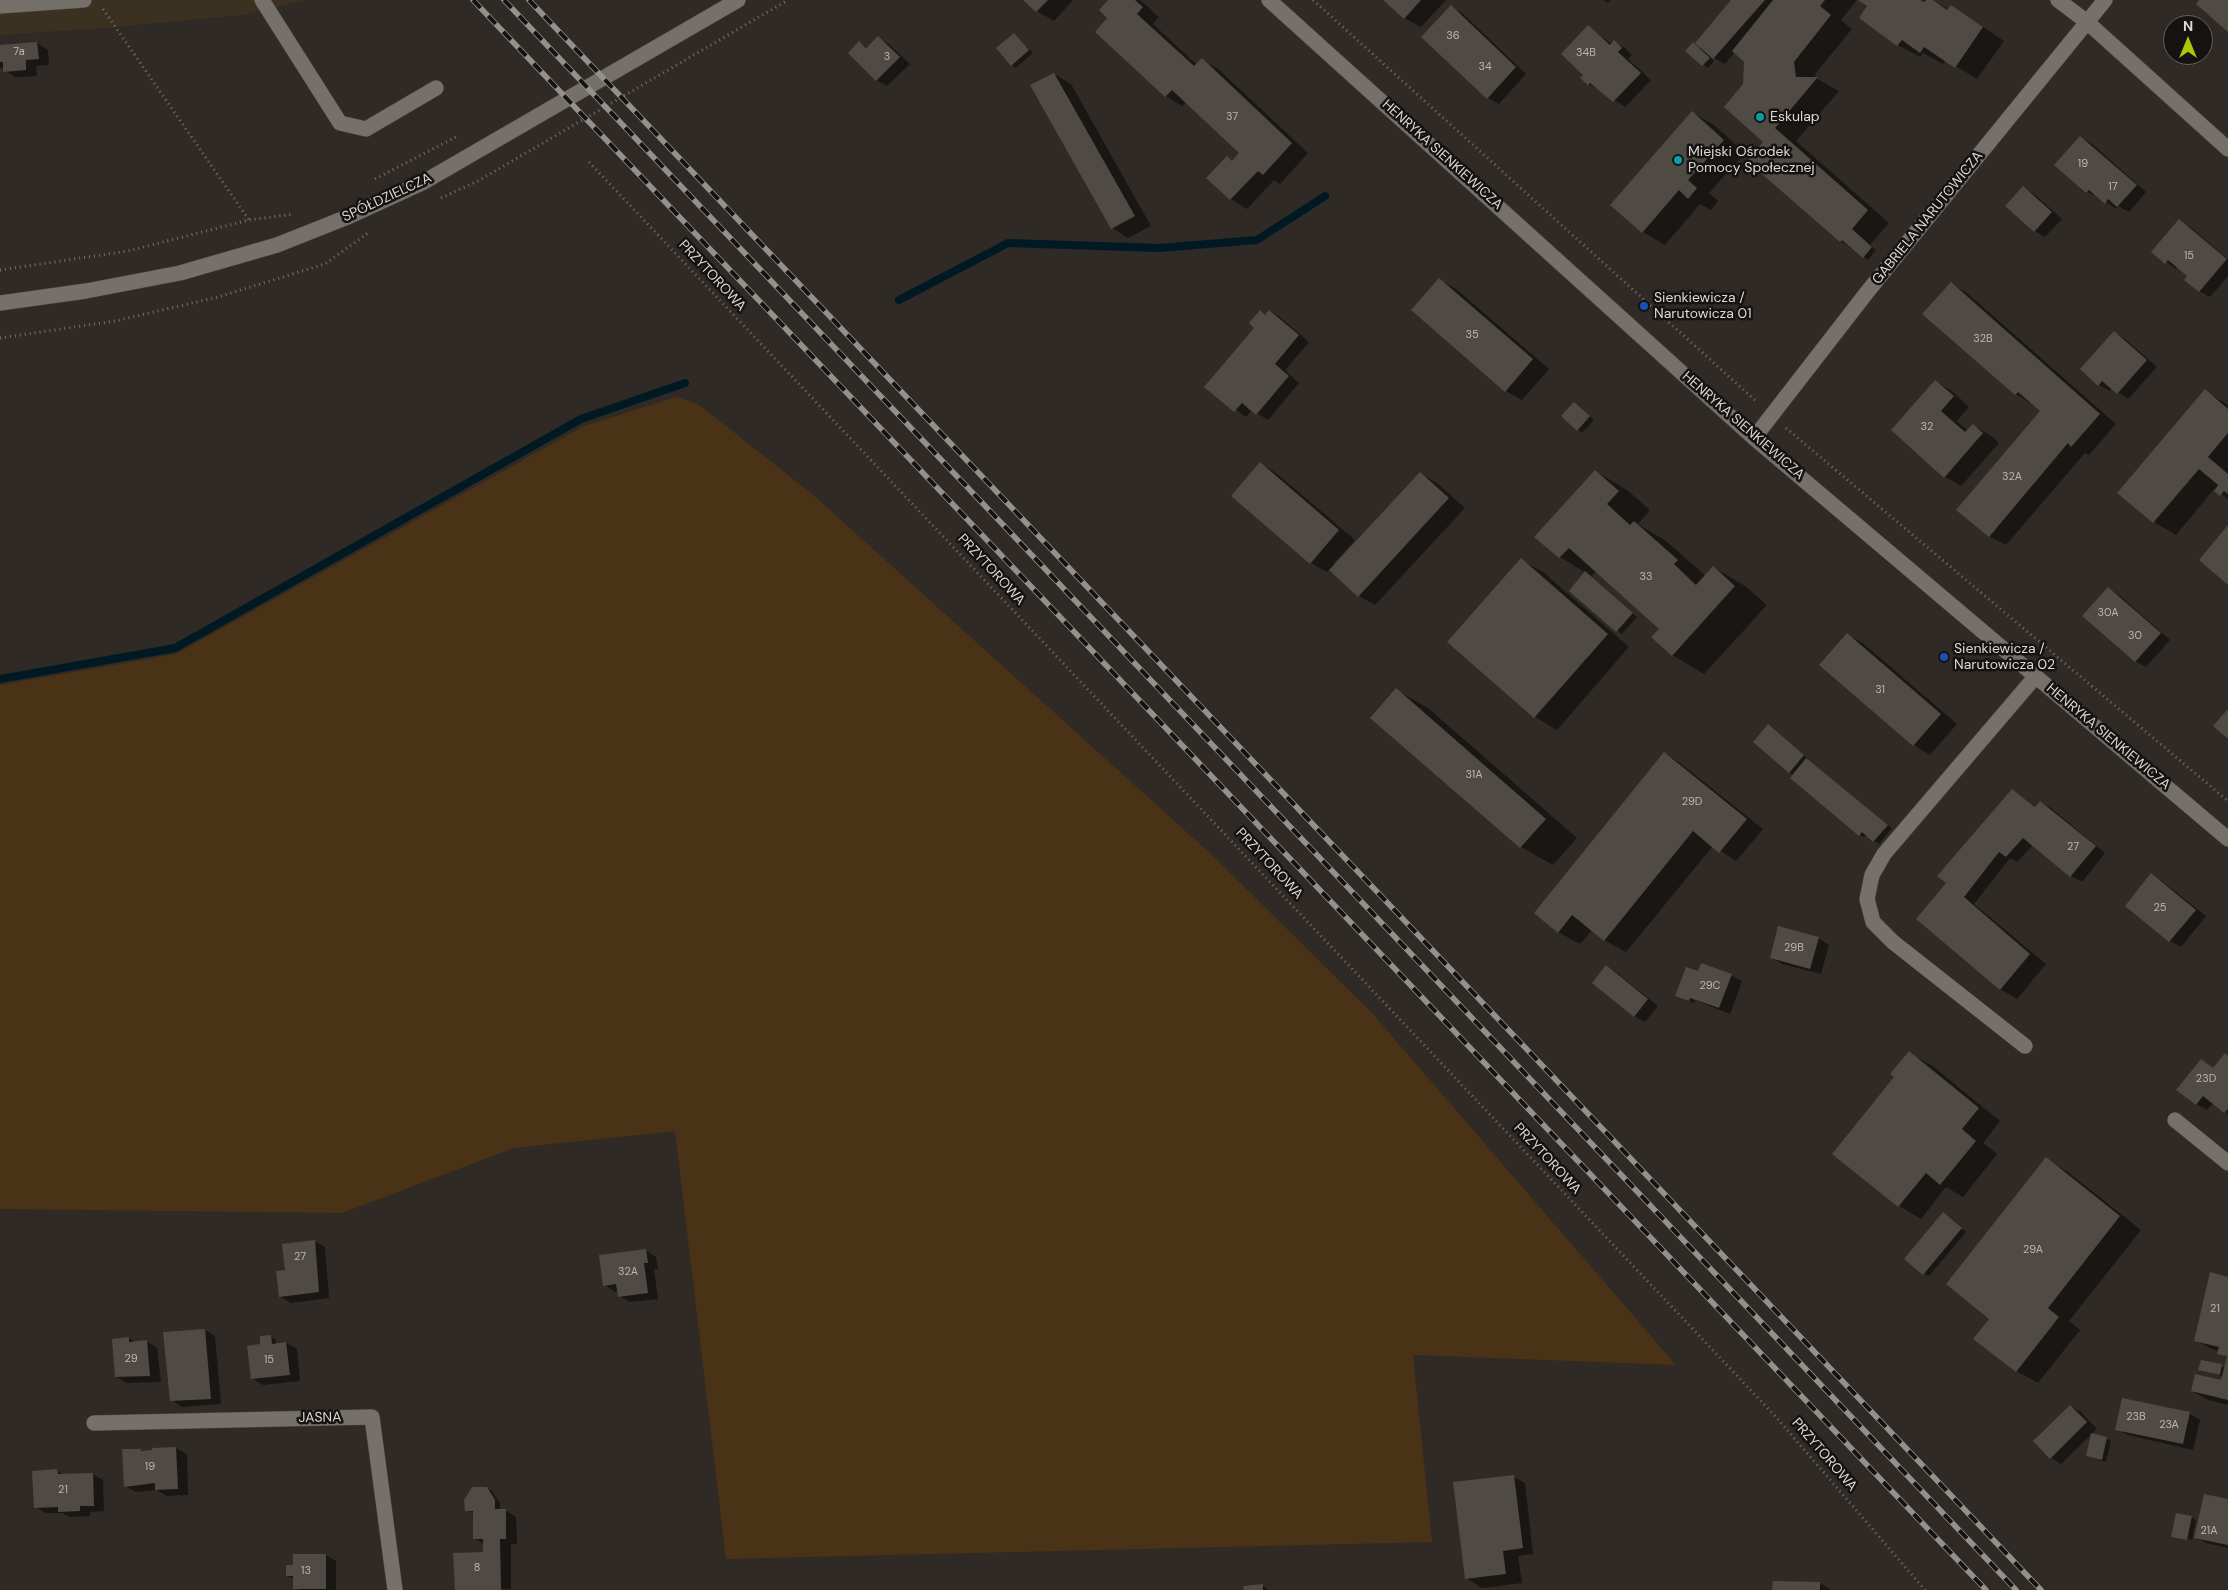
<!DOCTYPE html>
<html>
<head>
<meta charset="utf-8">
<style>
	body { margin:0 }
	#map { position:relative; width:2228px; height:1590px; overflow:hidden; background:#2f2a25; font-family:"DM Sans",sans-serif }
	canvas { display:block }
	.north { position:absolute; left:2163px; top:15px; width:50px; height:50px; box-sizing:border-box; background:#151311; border:1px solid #656260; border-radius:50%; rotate:0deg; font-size:14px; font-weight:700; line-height:20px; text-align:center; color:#dcd9d6 }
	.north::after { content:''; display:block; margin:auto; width:18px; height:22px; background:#afc507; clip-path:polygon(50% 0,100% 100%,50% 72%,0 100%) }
</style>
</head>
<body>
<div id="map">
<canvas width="2228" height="1590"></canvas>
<div class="north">N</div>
</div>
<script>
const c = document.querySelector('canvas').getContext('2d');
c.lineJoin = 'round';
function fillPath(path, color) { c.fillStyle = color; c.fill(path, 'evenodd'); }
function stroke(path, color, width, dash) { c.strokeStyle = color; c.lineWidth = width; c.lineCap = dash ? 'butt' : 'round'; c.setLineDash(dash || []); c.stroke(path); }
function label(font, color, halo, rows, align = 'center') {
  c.font = font + ' "DM Sans",sans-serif'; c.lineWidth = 5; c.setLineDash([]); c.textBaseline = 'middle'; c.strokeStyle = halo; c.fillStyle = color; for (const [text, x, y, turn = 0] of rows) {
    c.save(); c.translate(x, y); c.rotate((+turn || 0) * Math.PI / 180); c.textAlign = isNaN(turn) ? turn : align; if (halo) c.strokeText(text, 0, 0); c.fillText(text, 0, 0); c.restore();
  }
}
fillPath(new Path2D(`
	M 0,0 L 305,0 L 242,15 L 105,28 L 0,35 Z`), '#3b3121');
fillPath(new Path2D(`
	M 676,397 L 698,404 L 811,493 L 1211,854 L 1372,1013 L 1676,1365 L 1413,1355 L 1432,1542 L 726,1559 L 675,1131 L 514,1148 L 342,1213 L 0,1209 L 0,685 L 176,654 L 584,426 Z`), '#4a3216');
fillPath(new Path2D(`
	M 1025,0 L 1073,0 L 1054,21 L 1037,11 Z
	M 1109,0 L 1140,0 L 1159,17 L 1153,24 L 1197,65 L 1202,59 L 1218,69 L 1308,153 L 1280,184 L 1274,180 L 1247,209 L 1231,199 L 1208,178 L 1227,158 L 1233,161 L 1241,153 L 1186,102 L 1182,106 L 1166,96 L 1097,32 L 1109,18 Z
	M 1385,0 L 1446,0 L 1421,27 L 1404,18 Z
	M 1603,0 L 1611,0 L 1608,3 Z
	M 1733,0 L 1857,0 L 1841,20 L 1852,29 L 1815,74 L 1816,78 L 1839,91 L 1796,141 L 1889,223 L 1870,245 L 1876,250 L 1868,260 L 1841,241 L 1765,141 L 1744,85 L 1745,62 L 1735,52 L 1725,64 L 1709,55 L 1714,61 L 1708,68 L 1687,51 L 1693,44 L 1702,49 Z
	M 1860,0 L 1933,0 L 1949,10 L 1952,6 L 2004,41 L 1977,79 L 1946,60 L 1943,64 L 1923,53 L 1920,57 L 1898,45 L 1869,6 Z
	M 1451,7 L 1462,13 L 1526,74 L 1499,104 L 1488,98 L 1423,37 Z
	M 1588,27 L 1612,44 L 1614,42 L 1625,48 L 1632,55 L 1628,59 L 1651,80 L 1625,107 L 1600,90 L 1588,84 L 1585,75 Z
	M 1014,35 L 1033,53 L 1016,68 L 1012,65 Z
	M 878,38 L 889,44 L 910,64 L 887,86 L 876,80 L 859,42 L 868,48 Z
	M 37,43 L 48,50 L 49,65 L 36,66 L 37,76 L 15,77 L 5,71 L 4,68 L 0,68 L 0,46 Z
	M 1054,74 L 1071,84 L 1151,226 L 1128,238 L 1112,228 Z
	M 1692,112 L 1714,125 L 1745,153 L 1709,193 L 1718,201 L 1711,210 L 1700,204 L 1665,245 L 1643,232 L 1612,205 Z
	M 2080,137 L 2091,143 L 2146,192 L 2129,212 L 2118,206 L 2116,209 L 2099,197 L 2087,192 L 2056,165 Z
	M 2023,188 L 2034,194 L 2062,219 L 2045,237 L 2035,231 Z
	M 2179,221 L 2190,227 L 2228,259 L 2228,276 L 2210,297 L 2199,291 L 2189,276 L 2178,267 L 2176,269 L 2153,252 Z
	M 1440,280 L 1456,289 L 1549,369 L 1522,400 L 1506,391 Z
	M 1951,284 L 1967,293 L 2116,424 L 2089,455 L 2085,453 L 2006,545 L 1989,536 L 2042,411 L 2016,394 L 1924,314 Z
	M 1270,311 L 1280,317 L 1309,342 L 1285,370 L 1299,383 L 1268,420 L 1252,410 L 1246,417 L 1206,387 L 1256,328 L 1260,312 L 1266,315 Z
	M 2114,332 L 2125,339 L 2157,367 L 2128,399 L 2112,388 L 2110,391 L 2099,385 Z
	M 1936,382 L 1952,391 L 1969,407 L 1957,421 L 1968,431 L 1973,425 L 1990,435 L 1999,443 L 1961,486 L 1945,477 Z
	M 2205,391 L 2228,405 L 2228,499 L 2214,489 L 2176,535 L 2154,522 L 2119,493 Z
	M 1575,403 L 1594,420 L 1582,433 L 1578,430 Z
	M 1260,463 L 1276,473 L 1355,540 L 1334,563 L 1336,565 L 1421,474 L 1437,483 L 1465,508 L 1375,605 L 1359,596 L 1330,569 L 1327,572 L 1311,563 Z
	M 1595,471 L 1627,490 L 1650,510 L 1638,524 L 1641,526 L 1666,541 L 1706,576 L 1713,567 L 1745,586 L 1767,605 L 1704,674 L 1672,655 L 1661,629 L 1596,571 L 1591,576 L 1637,617 L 1622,634 L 1571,591 L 1586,573 L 1560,557 Z
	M 1521,560 L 1543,572 L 1629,647 L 1557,730 L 1535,717 L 1449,642 Z
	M 2108,588 L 2119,595 L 2170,640 L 2146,667 L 2135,661 Z
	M 1848,635 L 1864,644 L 1957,724 L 1930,755 L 1914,745 L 1821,665 Z
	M 1396,690 L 1428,708 L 1577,838 L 1553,865 L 1521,847 Z
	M 1769,725 L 1808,759 L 1807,760 L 1892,828 L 1879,844 L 1867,835 L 1864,837 L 1859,835 L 1789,772 Z
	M 1664,753 L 1680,763 L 1763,829 L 1736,861 L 1713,846 L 1626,952 L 1604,940 L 1592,930 L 1580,944 L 1558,932 Z
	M 2013,790 L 2036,807 L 2040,802 L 2051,808 L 2105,853 L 2082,882 L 2071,876 L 2033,845 L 2017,862 L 2010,858 L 1974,904 L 2046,964 L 2017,999 L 2000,989 L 1946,885 Z
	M 2151,875 L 2162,881 L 2206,916 L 2181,947 L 2170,941 L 2127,905 Z
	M 1818,938 L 1829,945 L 1821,974 L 1782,964 L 1771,957 Z
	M 1607,966 L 1617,973 L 1658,1006 L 1645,1022 L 1634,1016 Z
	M 1699,973 L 1731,975 L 1742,981 L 1730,1014 L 1695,1000 L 1694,1003 L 1676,996 Z
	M 1909,1053 L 1931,1065 L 2000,1121 L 1983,1143 L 1997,1154 L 1963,1197 L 1946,1187 L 1921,1219 L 1899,1206 L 1834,1154 L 1896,1077 Z
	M 2228,1057 L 2228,1114 L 2213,1103 L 2207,1110 L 2196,1104 L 2201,1061 L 2214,1069 Z
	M 2046,1159 L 2068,1172 L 2141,1230 L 2069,1321 L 2080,1330 L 2038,1383 L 2016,1371 L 1991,1318 Z
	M 1949,1217 L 1966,1232 L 1929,1276 L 1924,1274 Z
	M 314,1241 L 325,1247 L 329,1298 L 291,1303 L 281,1297 L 286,1271 Z
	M 645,1250 L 656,1257 L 658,1269 L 654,1269 L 658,1299 L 630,1302 L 619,1296 L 619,1291 L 615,1292 L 605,1285 Z
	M 2228,1278 L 2228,1405 L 2208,1400 L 2192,1391 L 2222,1382 L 2224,1377 L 2200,1370 L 2202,1361 L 2226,1368 L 2228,1358 L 2219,1351 L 2212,1349 L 2195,1340 Z
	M 205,1330 L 215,1336 L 221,1404 L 182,1407 L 172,1400 Z
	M 271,1337 L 276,1340 L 276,1344 L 286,1343 L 297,1349 L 300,1381 L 263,1385 L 252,1378 L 265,1345 Z
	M 129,1338 L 136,1343 L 146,1341 L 157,1348 L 161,1382 L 127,1383 L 116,1377 Z
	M 2070,1406 L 2081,1412 L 2097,1429 L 2061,1464 L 2051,1458 Z
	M 2189,1413 L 2200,1420 L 2193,1450 L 2128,1435 L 2117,1429 Z
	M 2106,1438 L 2111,1441 L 2106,1462 L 2087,1456 Z
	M 176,1448 L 187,1454 L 188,1495 L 167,1496 L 157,1490 L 136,1492 L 125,1486 L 141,1450 L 145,1452 Z
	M 57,1471 L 65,1475 L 92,1474 L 103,1480 L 104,1511 L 90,1512 L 90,1516 L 70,1517 L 62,1513 L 46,1513 L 35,1507 Z
	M 1514,1477 L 1525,1483 L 1533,1554 L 1518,1556 L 1522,1583 L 1482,1588 L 1466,1578 Z
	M 487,1488 L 492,1491 L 500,1503 L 500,1510 L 505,1510 L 516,1517 L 517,1544 L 511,1544 L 511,1589 L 456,1590 L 484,1553 L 484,1544 L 474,1538 L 474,1513 L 466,1510 Z
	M 2228,1500 L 2228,1548 L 2206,1543 L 2195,1537 Z
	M 2191,1517 L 2196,1520 L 2192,1540 L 2173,1536 Z
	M 326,1555 L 336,1561 L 336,1590 L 299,1590 L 295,1588 L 295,1580 L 287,1576 L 294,1566 Z
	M 1820,1583 L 1831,1590 L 1774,1590 Z
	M 1262,1585 L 1268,1590 L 1245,1590 Z`), '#0007');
stroke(new Path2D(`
	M 899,300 L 1008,243 L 1159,248 L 1257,240 L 1325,196
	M 0,679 L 175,648 L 581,419 L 685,383`), '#001923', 8);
fillPath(new Path2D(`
	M 1023,0 L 1048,0 L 1036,12 Z
	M 1108,0 L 1135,0 L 1143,7 L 1137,14 L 1194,66 L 1202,58 L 1292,143 L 1263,175 L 1258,171 L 1230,200 L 1206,178 L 1227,156 L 1232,161 L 1239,153 L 1172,90 L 1165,97 L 1095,32 L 1107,18 L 1099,10 Z
	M 1383,0 L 1421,0 L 1404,19 Z
	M 1731,0 L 1765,0 L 1713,59 L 1695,43 Z
	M 1773,0 L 1825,0 L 1820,6 L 1831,15 L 1794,62 L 1796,77 L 1818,77 L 1775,128 L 1868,210 L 1852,229 L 1872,247 L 1863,258 L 1842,240 L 1840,242 L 1747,161 L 1763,142 L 1724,107 L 1743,84 L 1744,62 L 1732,51 Z
	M 1858,0 L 1921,0 L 1924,2 L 1926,0 L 1933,0 L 1947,10 L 1951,5 L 1983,27 L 1955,68 L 1924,47 L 1920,53 L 1902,40 L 1897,46 L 1859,18 L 1867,6 Z
	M 2199,0 L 2228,0 L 2228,32 L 2196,4 Z
	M 1451,5 L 1516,67 L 1487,99 L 1421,37 Z
	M 1588,25 L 1610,45 L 1614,40 L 1622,48 L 1618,52 L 1641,73 L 1613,102 L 1590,83 L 1588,85 L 1580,78 L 1583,75 L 1561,54 Z
	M 1014,33 L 1029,50 L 1011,66 L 996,48 Z
	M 878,36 L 900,57 L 876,81 L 848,53 L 859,41 L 866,48 Z
	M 37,42 L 39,59 L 26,60 L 26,70 L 3,72 L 3,62 L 0,62 L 0,45 Z
	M 1693,42 L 1710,58 L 1702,66 L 1685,51 Z
	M 1054,73 L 1135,216 L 1111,229 L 1030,85 Z
	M 1692,111 L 1724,140 L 1688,180 L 1697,188 L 1688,199 L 1679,190 L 1642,233 L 1610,205 Z
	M 2080,136 L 2137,185 L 2117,207 L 2108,199 L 2105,204 L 2089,190 L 2086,193 L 2054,165 Z
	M 2023,186 L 2052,212 L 2034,232 L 2005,206 Z
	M 2179,219 L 2227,259 L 2199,292 L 2184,280 L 2187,276 L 2168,260 L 2165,264 L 2151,252 Z
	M 1439,278 L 1533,359 L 1505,392 L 1411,310 Z
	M 1951,282 L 2100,414 L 2071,447 L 2068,443 L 1989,537 L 1956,510 L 2040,411 L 2018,392 L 2015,395 L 1922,314 Z
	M 1260,310 L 1265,315 L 1269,310 L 1299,335 L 1275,364 L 1289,376 L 1256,415 L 1242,403 L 1234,412 L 1204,387 L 1254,328 L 1249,323 Z
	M 2114,331 L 2147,360 L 2117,394 L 2102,381 L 2098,386 L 2080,369 Z
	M 1935,380 L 1954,396 L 1941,411 L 1965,432 L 1973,424 L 1983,433 L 1944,478 L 1891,430 Z
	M 2205,389 L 2228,409 L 2228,433 L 2208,457 L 2228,474 L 2228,494 L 2224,491 L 2220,496 L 2214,491 L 2218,485 L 2199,469 L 2153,523 L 2117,493 Z
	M 1574,402 L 1590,416 L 1577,431 L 1561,416 Z
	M 1260,462 L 1339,530 L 1310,564 L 1231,496 Z
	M 1595,470 L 1619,491 L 1607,504 L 1630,525 L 1634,521 L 1678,560 L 1674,564 L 1696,585 L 1713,566 L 1735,586 L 1672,656 L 1651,637 L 1659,629 L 1569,548 L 1559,558 L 1534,537 Z
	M 1420,472 L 1449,498 L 1358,597 L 1329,570 Z
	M 2228,525 L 2228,585 L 2199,560 Z
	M 1521,558 L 1608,634 L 1534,718 L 1447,642 Z
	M 1585,571 L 1633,613 L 1616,632 L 1569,591 Z
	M 2108,587 L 2161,633 L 2135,662 L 2082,616 Z
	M 1847,633 L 1941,714 L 1913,746 L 1819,665 Z
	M 1396,688 L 1546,819 L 1520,848 L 1370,718 Z
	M 2228,709 L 2228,739 L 2213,726 Z
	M 1768,724 L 1804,755 L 1789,773 L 1753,742 Z
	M 1664,752 L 1747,819 L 1719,853 L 1693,831 L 1604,941 L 1572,915 L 1558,933 L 1534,913 Z
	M 1806,758 L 1888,825 L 1873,842 L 1862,832 L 1859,836 L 1790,778 Z
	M 2012,789 L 2035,807 L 2040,801 L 2096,846 L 2070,877 L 2023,838 L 2006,857 L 1999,852 L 1964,897 L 2030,954 L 2000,990 L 1916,919 L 1946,883 L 1937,876 Z
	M 2151,873 L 2196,910 L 2169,942 L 2125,906 Z
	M 1778,926 L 1819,937 L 1810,969 L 1770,958 Z
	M 1701,963 L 1732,974 L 1719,1008 L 1690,998 L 1689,1001 L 1675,996 L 1686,967 L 1698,971 Z
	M 1606,965 L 1648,999 L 1634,1017 L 1592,983 Z
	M 1909,1051 L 1979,1108 L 1962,1129 L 1976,1141 L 1940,1185 L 1926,1173 L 1898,1207 L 1832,1154 L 1894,1077 L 1890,1074 Z
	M 2225,1053 L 2228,1056 L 2228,1109 L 2224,1113 L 2203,1096 L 2196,1105 L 2176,1090 L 2201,1059 L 2213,1068 Z
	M 2046,1157 L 2120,1216 L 2048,1308 L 2059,1317 L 2016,1372 L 1973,1339 L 1989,1319 L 1946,1284 Z
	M 1943,1212 L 1962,1228 L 1923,1275 L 1904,1259 Z
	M 315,1240 L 319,1292 L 279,1297 L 276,1271 L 285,1270 L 282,1244 Z
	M 646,1249 L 648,1263 L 644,1263 L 648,1293 L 618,1297 L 616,1284 L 603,1286 L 599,1255 Z
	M 2210,1272 L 2228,1277 L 2228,1400 L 2191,1391 L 2195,1374 L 2221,1380 L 2227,1356 L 2217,1354 L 2219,1347 L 2194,1341 Z
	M 205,1329 L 211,1399 L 170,1401 L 163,1332 Z
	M 271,1335 L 272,1344 L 286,1342 L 290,1375 L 251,1379 L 247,1346 L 260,1344 L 260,1336 Z
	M 129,1337 L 129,1342 L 147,1340 L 150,1376 L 115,1377 L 112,1339 Z
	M 2201,1360 L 2222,1364 L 2220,1375 L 2198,1370 Z
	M 2122,1398 L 2190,1412 L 2183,1444 L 2115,1430 Z
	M 2070,1405 L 2087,1422 L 2050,1459 L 2033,1441 Z
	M 2091,1433 L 2107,1437 L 2102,1460 L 2086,1456 Z
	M 176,1447 L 178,1489 L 155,1490 L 155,1483 L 124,1487 L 122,1449 L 141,1449 L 141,1451 L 152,1450 L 152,1448 Z
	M 57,1469 L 58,1474 L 93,1473 L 94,1506 L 80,1506 L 80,1511 L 58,1512 L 58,1507 L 34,1508 L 32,1471 Z
	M 1514,1475 L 1523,1548 L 1503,1551 L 1506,1574 L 1465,1579 L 1453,1482 Z
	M 472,1487 L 487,1487 L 495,1500 L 495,1509 L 506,1509 L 506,1539 L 500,1539 L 501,1590 L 455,1590 L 453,1553 L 483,1552 L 483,1539 L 473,1539 L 473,1511 L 465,1511 L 464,1500 Z
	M 2204,1494 L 2228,1499 L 2228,1545 L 2194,1538 Z
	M 2176,1513 L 2192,1516 L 2187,1540 L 2171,1537 Z
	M 293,1554 L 326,1554 L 326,1589 L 293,1589 L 293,1576 L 286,1576 L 286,1565 L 293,1565 Z
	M 1773,1581 L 1820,1582 L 1820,1590 L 1772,1590 Z
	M 1263,1584 L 1263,1590 L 1244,1590 L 1243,1586 Z`), '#504a45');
const minor = new Path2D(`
	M 262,0 L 340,123 L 366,129 L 436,88
	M 1269,0 L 1754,438 L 2228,839
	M 2058,0 L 2087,22 L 2228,149
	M 0,6 L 84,0
	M 0,303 L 86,291 L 180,273 L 277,245 L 350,216 L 422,183 L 738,0
	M 1754,438 L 1868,291 L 2105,0
	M 2025,1046 L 1893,942 L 1873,922 L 1867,899 L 1872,875 L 1884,854 L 2036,676
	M 2175,1120 L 2228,1163
	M 94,1423 L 372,1417 L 395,1590`);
stroke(minor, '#4a4642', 16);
stroke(new Path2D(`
	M 1313,0 L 1757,402
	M 103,9 L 249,220
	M 589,162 L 1776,1417 L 1925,1590
	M 375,179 L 456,137
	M 441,198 L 478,181 L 788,0
	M 0,270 L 128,251 L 249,220 L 294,214
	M 0,338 L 115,321 L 218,297 L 325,264 L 368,233
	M 1786,428 L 2228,801`), '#75716d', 3, [1, 4]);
stroke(minor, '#75706a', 15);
const rail = new Path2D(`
	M 473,0 L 1986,1590
	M 504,0 L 2016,1590
	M 529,0 L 2041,1590`);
stroke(rail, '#94908c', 5.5);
stroke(rail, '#151311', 4, [11]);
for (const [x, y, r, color] of [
	[1760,117,5,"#0f9aa8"],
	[1678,160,5,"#0f9aa8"],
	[1644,306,5,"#1a4fb4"],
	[1944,657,5,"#1a4fb4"]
]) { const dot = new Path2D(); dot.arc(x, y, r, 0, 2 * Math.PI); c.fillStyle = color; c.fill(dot); stroke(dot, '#151311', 2); }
label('11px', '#b9b5b2', null, [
	["36",1453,36],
	["7a",19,52],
	["34B",1586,53],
	["3",887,57],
	["34",1485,67],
	["37",1232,117],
	["19",2083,164],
	["17",2113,187],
	["15",2189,256],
	["35",1472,335],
	["32B",1983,339],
	["32",1927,427],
	["32A",2012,477],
	["33",1646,577],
	["30A",2108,613],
	["30",2135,636],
	["31",1880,690],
	["31A",1474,775],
	["29D",1692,802],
	["27",2073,847],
	["25",2160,908],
	["29B",1794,948],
	["29C",1710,986],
	["23D",2206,1079],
	["29A",2033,1250],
	["27",300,1257],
	["32A",628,1272],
	["21",2215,1309],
	["29",131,1359],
	["15",269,1360],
	["23B",2136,1417],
	["23A",2169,1425],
	["19",150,1467],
	["21",63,1490],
	["21A",2209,1531],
	["8",477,1568],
	["13",306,1571]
]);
label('14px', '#dcd9d6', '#151311', [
	["Eskulap",1770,117],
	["Miejski Ośrodek",1688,152],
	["Pomocy Społecznej",1688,168],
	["Sienkiewicza /",1654,298],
	["Narutowicza 01",1654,314],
	["Sienkiewicza /",1954,649],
	["Narutowicza 02",1954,665]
], 'left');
label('14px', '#dcd9d6', '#151311', [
	["HENRYKA SIENKIEWICZA",1442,155,42],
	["SPÓŁDZIELCZA",387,198,-25],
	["GABRIELA NARUTOWICZA",1928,218,-51],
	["PRZYTOROWA",712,276,47],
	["HENRYKA SIENKIEWICZA",1743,426,41],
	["PRZYTOROWA",991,570,47],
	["HENRYKA SIENKIEWICZA",2108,737,40],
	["PRZYTOROWA",1269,864,47],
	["PRZYTOROWA",1547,1159,47],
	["JASNA",320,1418,-1],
	["PRZYTOROWA",1824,1455,49]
]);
</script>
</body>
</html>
